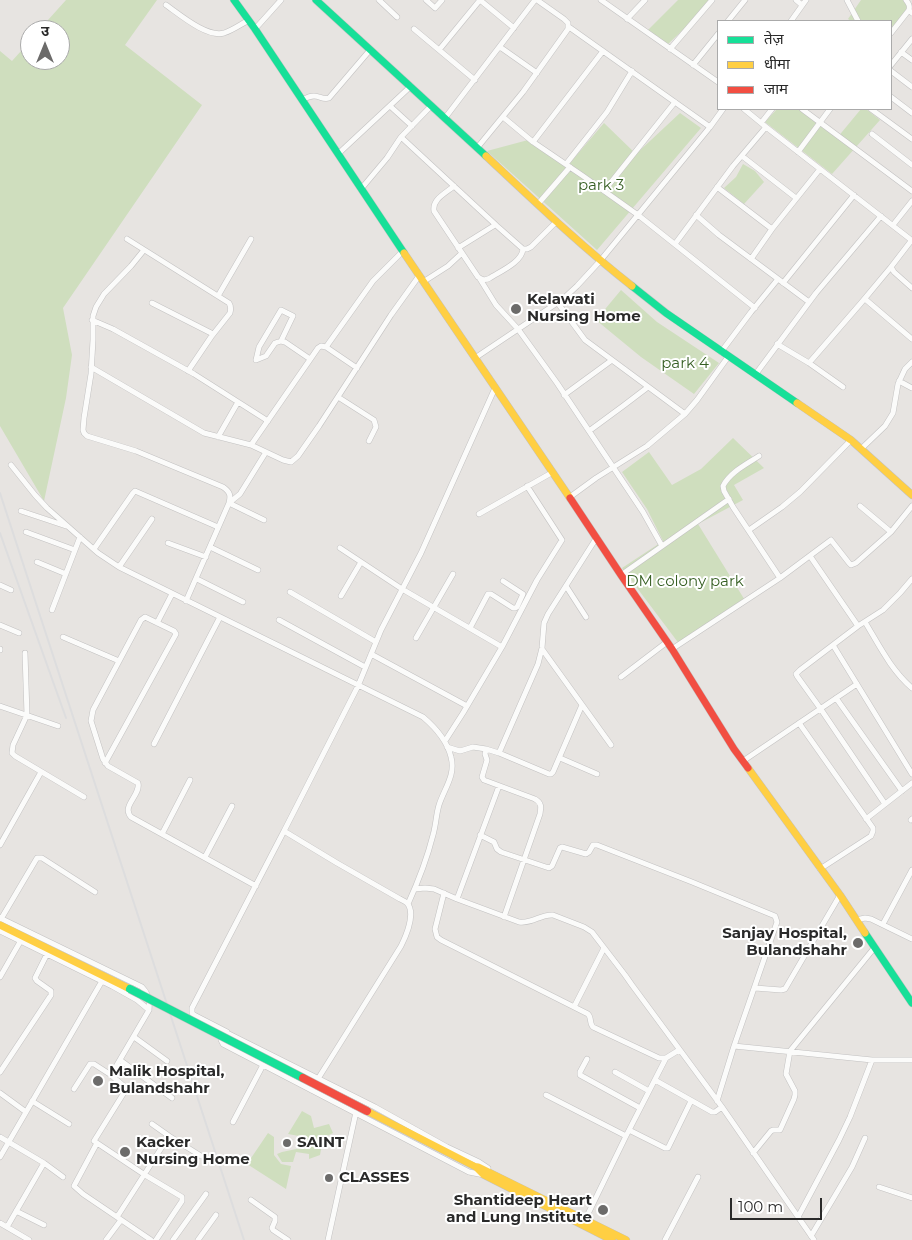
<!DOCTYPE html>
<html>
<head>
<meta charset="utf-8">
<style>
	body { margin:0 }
	#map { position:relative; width:912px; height:1240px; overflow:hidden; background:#e7e4e1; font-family:Montserrat,"Noto Sans Devanagari",sans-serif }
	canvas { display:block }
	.legend { position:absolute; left:717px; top:20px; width:175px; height:90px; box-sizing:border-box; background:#fff; border:1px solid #aaa; margin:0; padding:6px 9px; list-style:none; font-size:15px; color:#2a2a2a }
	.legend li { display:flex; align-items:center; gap:10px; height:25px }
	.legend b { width:25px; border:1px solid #aaa }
	.north { position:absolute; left:20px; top:20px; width:50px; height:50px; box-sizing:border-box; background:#fff; border:1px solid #aaa; border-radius:50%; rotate:0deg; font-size:14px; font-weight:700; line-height:20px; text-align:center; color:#2a2a2a }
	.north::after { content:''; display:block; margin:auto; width:18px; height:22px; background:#6c6b6a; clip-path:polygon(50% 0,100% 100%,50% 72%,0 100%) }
	.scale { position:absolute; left:730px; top:1198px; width:92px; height:22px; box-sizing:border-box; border:2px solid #2a2a2a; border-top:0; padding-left:6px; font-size:15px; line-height:18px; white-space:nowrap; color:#2a2a2a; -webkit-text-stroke:4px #fff; paint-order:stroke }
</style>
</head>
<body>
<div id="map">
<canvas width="912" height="1240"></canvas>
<ul class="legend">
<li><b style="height:6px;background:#16e098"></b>तेज़</li>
<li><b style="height:6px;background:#ffcf43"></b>धीमा</li>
<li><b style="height:6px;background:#f24e42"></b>जाम</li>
</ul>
<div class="north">उ</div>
<div class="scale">100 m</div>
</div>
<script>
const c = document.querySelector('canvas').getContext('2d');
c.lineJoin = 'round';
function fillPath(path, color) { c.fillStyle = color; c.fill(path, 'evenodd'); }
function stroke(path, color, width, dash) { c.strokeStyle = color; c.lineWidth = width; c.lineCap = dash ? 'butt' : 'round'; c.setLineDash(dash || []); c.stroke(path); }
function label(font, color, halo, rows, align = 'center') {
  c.font = font + ' Montserrat,sans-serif'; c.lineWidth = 4; c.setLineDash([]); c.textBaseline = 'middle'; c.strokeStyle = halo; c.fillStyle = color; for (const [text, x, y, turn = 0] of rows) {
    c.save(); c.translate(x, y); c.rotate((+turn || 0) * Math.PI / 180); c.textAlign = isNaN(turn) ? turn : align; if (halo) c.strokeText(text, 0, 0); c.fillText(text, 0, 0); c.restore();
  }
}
fillPath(new Path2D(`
	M 66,0 L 157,0 L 125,45 L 202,105 L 63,308 L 72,355 L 66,398 L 44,501 L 0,426 L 0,51 L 12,61 L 30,41 L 30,60 L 60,60 L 60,30 L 39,30 Z
	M 678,0 L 709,0 L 691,22 L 666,46 L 647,31 Z
	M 861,0 L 904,0 L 909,10 L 891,33 L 891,21 L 851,21 L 848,19 Z
	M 777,109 L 799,109 L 837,138 L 861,109 L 866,109 L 880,120 L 832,174 L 765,122 Z
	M 680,113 L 701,128 L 597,250 L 487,151 L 528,140 L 569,164 L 604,123 L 636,154 Z
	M 743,164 L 755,171 L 764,182 L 744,204 L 724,188 L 736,177 Z
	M 621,290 L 657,322 L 719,363 L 694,394 L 641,357 L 596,320 Z
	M 733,438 L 764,468 L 734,485 L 743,500 L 698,524 L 746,602 L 680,645 L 622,568 L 663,541 L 647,509 L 622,472 L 649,452 L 672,485 L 701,469 Z
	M 302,1111 L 311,1116 L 314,1128 L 329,1124 L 333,1133 L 323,1138 L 320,1155 L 309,1159 L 309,1154 L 296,1152 L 293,1162 L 282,1162 L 277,1154 L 282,1152 L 301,1148 L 299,1136 L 288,1134 Z
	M 268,1133 L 274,1137 L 274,1155 L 281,1164 L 291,1166 L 286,1189 L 247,1164 Z`), '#cfdebe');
const street = new Path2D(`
	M 379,0 L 397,17
	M 426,0 L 435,8 L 442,0
	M 480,0 L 514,28
	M 601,0 L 718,82
	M 796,0 L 802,5
	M 847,0 L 858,21
	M 906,0 C 909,4 910,6 909,10 L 912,13
	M 166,5 C 179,14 207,38 224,33 C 233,30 241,24 249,20
	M 627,19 L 645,0
	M 728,21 L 745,0
	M 791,21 L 806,0
	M 569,27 L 710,127
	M 255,29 L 281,0
	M 414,29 L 475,80
	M 891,33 L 909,10
	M 500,47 L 537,73
	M 670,49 L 712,0
	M 439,50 L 480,0
	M 901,52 L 912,60
	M 693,65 L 718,34
	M 891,65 L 912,39
	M 891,71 L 912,87
	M 891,97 L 912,113
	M 302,100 C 306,98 309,96 314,96 C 320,96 323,100 329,98 L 370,50
	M 390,106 L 412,126
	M 744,109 L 766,127 L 910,239 L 912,241
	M 802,109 L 912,191
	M 871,109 L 912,139
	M 503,117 L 533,142 L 583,176 L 638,215 L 755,308
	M 445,118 L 535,0
	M 761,123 L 772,109
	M 872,134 L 912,165
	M 401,137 L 497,226 L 523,249 L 527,249 L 531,247 L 556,222
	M 533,142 L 603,51
	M 477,148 L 523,92 L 568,29 L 568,23 L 564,19 L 537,0
	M 798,152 L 830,109
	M 338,154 L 411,86
	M 742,156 L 796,198
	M 566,164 L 607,112 L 632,71
	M 454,186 C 446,193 432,199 434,211 L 478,277 C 482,280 485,281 490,278 C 501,271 522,262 523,249
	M 717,187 L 772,229
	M 361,189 L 387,158 L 401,137 L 431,106
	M 604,191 L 675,102
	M 538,204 L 570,167
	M 696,215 L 719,235 L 809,302
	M 893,225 L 912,201
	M 127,239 L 229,303 C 231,306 231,309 230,313 L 211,337 L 188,371
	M 675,244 L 733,166 L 766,127
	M 458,248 L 495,225
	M 144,250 L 131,266 L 104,294 L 96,307 L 93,316 L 93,340 L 91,374 L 84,418 L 83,430 L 84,433 L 87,436 L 136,451 L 223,487 C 230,492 231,495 229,503 L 186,601
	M 751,259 L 772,229 L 820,169
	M 891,267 L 894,272 L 912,288
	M 480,279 L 496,305 L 518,329 L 557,383 L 643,512 L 662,546
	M 423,282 L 448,266 L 462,253
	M 783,283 L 854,195
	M 218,296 L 251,239
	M 865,299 L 912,339
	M 557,302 L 585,340 L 685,414
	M 152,303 L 213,334
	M 92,320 L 113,329 L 194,374 L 268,421
	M 777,344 L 809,363 L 843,387
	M 326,347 L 373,281 L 403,251
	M 721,352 L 751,312 L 778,279
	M 475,358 L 563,299 L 577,286 L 600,261 L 710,127 L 723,109
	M 256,360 L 259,347 L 281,310 L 293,316 L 281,341
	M 256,360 L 266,356 L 275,343 L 281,341 L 285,342 L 310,359
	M 809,363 L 861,303 L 891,267 L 911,241
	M 91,367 L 204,433 L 251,445 L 283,460 L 291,462 L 298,456 L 319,426 L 391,315 L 419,276
	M 755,375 L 816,293 L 881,216
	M 899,381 L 912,388
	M 564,395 L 612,360
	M 338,397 L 374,420 L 376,427 L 369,441
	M 589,431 L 623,406 L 648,387
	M 218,437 L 238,402
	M 251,445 L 318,348 L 321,346 L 326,347 L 357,368
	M 861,449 L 885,426 L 893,413 L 898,384 L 905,369 L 912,362
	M 759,456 C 747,464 730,472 723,486 L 724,491 L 733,507 L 780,578
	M 11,465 L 35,495 L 47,508 L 98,553 L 119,567 L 423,717 C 436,728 447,740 451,757 C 456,775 444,789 439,805 C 436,815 436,825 433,835 C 427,859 418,882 408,904
	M 570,497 L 596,478 L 647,446 L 685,414 L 697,400 L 728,357
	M 860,506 L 891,532
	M 21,511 L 66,526
	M 479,514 L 553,472
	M 264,520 L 229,503 L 240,494 L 266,452
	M 749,530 L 782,507 L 800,492 L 851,440
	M 26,532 L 75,550
	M 168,543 L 206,557
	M 210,547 L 258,570
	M 340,548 L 402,589 L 502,647 L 463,713 L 445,741
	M 94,549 L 133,493 L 135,491 L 218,527
	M 810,556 L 858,626
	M 37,562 L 66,574
	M 119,567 L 152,519
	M 621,575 L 729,499
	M 197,579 L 243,602
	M 0,585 L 11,590
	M 566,586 L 586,617
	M 290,592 L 376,642
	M 341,596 L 361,562
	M 52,610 L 80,537
	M 279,620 L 365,667
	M 865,622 C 879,645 891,670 912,688
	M 157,623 L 172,594
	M 0,625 L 19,633
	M 470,628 L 488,594 L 491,594 L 513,608 L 515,608 L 517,607 L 523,594 L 503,581
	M 63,637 L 119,661
	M 416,638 L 453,574
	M 833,645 L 912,774
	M 502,647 L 537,580 L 562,540 L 527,486
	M 542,649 L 611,745
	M 672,649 L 780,578 L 831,540 L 849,563 L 851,565 L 856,563 L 891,532 L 912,506
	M 0,650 L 0,649
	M 25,653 L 27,715 L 13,745 L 12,753 L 15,756 L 84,797
	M 371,654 L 467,706
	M 621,677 L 667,642
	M 836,698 L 902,791
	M 0,706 L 58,726
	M 799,723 L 873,828 L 873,831 L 871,836 L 820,869
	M 154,744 L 220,617
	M 447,747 L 460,751 L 473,747 L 486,749 L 499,753 L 549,774 L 551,774 L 553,772 L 582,705
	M 486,749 L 485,754 L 487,760 L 482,777 L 484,780 L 535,799 C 542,803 541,807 540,814 L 504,917
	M 499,753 L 538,664 L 542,648 L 544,623 L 548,614 L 597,537
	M 560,758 L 597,774
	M 743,761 L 857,684
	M 105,763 L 176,634 L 174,631 L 145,617 L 141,620 L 93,710 L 91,721 L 103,759 L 108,766 L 138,783 C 141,795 121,806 131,817 L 256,886
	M 885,804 L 820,708 L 797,676 L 796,674 L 800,670 L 858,626 L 883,610 L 900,593 L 912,579
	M 866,819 L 912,783
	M 911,820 L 912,819
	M 162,834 L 190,780
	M 480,835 L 494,842 L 497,849 L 501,852 L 549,868 L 552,866 L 560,848 L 562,847 L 586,854 L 589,852 L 593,845 L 597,845 L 692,882 L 775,916 L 777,922 L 734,1046
	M 0,845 L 41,772
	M 205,857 L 232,806
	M 415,889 L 425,888 L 434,889 L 457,899 L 519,922 C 533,924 540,914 553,915 L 584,927 L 592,932 L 625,975 L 632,985 L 722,1107 L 814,1240
	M 444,893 L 435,929 L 437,937 L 441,940 L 588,1014 C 592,1018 589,1023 593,1027 L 659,1058 L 666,1058 L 679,1050
	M 457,899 L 499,786
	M 0,918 L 142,987 C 149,994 150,1001 149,1010 L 111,1075 L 126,1088 L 125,1091 L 94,1141 L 145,1175 L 182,1197 L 182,1201 L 156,1240
	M 1,919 L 37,858 L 42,858 L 95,892
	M 856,920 L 865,918 L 871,919 L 912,939
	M 883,924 L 912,870
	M 0,931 L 112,986 L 137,1000 L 149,1010
	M 0,977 L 20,942
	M 755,988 L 781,990 L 785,989 L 840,895
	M 574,1007 L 604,948
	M 227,1032 L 194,1015 L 192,1013 L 192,1008 L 284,831
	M 134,1037 L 167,1061
	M 587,1059 L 580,1072 L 580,1075 L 640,1108
	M 120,1060 L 172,1098
	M 0,1072 L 51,995 L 51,991 L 37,981 L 35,978 L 47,954
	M 615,1072 L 649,1091
	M 655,1080 L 712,1112 L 715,1112 L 722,1107
	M 74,1089 L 90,1064 L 94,1064 L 111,1075
	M 311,1090 L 401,946 C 406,936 416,913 407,903 C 405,901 402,900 400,899 L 337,863 L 284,831 L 358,686 L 381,630 L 421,553 L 495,388
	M 0,1093 L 26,1112
	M 546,1095 L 626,1136
	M 32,1101 L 69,1124
	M 717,1101 L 734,1046 L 872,1060 L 912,1060
	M 233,1122 L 263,1065
	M 629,1130 L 665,1148 L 668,1148 L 691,1101
	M 169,1136 L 201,1156
	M 0,1137 L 44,1163 L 63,1177
	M 97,1143 L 74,1186 L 83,1194 L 151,1240
	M 753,1153 L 771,1131 L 773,1130 L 780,1130 L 794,1099 L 795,1095 L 795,1091 L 786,1074 L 790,1051 L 875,947
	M 0,1157 L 102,981
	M 484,1175 L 469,1172 L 223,1044 L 221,1040 L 224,1033 L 227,1033 L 375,1107 L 447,1147 L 479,1162 L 488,1168
	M 879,1187 L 912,1198
	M 251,1200 L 275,1217 L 275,1221 L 272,1228 L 273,1230 L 288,1240
	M 16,1211 L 44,1225
	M 117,1217 L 169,1136 L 152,1124
	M 798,1217 L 839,1140 L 850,1117 L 872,1060
	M 585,1220 L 626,1136 L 666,1058
	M 0,1223 L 29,1240
	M 7,1227 L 44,1163
	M 811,1236 L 852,1167 L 865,1138
	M 106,1240 L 121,1220
	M 173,1240 L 206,1194
	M 198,1240 L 216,1215
	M 328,1240 L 356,1112
	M 665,1240 L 698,1177`);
const fast = new Path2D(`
	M 234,0 L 255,29 L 404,253
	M 316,0 L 486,156
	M 632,286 L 666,313 L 797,403
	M 865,933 L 912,1003`);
const slow = new Path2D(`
	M 486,156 C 534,201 581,246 632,286
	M 404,253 L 570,498
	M 797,403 L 851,440 L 912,495
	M 748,768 L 840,895 L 865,933
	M 0,925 L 130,989
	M 367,1111 L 476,1167 L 484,1175 L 612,1240
	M 478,1167 L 626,1240`);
const jam = new Path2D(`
	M 570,498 L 621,575 L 672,649 L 734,749 L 748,768`);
stroke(street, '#c2c1c1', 6);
stroke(fast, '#c2c1c1', 8);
stroke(slow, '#c2c1c1', 8);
stroke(jam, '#c2c1c1', 8);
stroke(street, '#fbfbfa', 5);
stroke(fast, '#16e098', 7);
stroke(slow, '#ffcf43', 7);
stroke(jam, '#f24e42', 7);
stroke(new Path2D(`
	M 0,493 L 244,1240
	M 0,533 L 66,718`), '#ddddde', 2);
const fastBridge = new Path2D(`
	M 130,989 L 303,1078`);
const jamBridge = new Path2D(`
	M 303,1078 L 367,1111`);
stroke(fastBridge, '#bfbfbe', 9, []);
stroke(jamBridge, '#bfbfbe', 9, []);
stroke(fastBridge, '#16e098', 8);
stroke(jamBridge, '#f24e42', 8);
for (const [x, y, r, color] of [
	[516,309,6,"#6c6b6a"],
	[858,943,6,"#6c6b6a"],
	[98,1081,6,"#6c6b6a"],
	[287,1143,5,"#6c6b6a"],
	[125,1152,6,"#6c6b6a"],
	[329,1178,5,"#6c6b6a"],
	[603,1210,6,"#6c6b6a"]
]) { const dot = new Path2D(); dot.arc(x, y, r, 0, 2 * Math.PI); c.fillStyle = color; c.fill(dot); stroke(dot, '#fff', 2); }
label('15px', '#365f23', '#fff', [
	["park 3",601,186],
	["park 4",685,364],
	["DM colony park",685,582]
]);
label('bold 15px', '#2a2a2a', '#fff', [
	["Kelawati",527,300],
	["Nursing Home",527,317],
	["Sanjay Hospital,",847,934,"right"],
	["Bulandshahr",847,951,"right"],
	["Malik Hospital,",109,1072],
	["Bulandshahr",109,1089],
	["Kacker",136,1143],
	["Nursing Home",136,1160],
	["SAINT",297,1143],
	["CLASSES",339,1178],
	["Shantideep Heart",592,1201,"right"],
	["and Lung Institute",592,1218,"right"]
], 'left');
</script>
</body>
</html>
